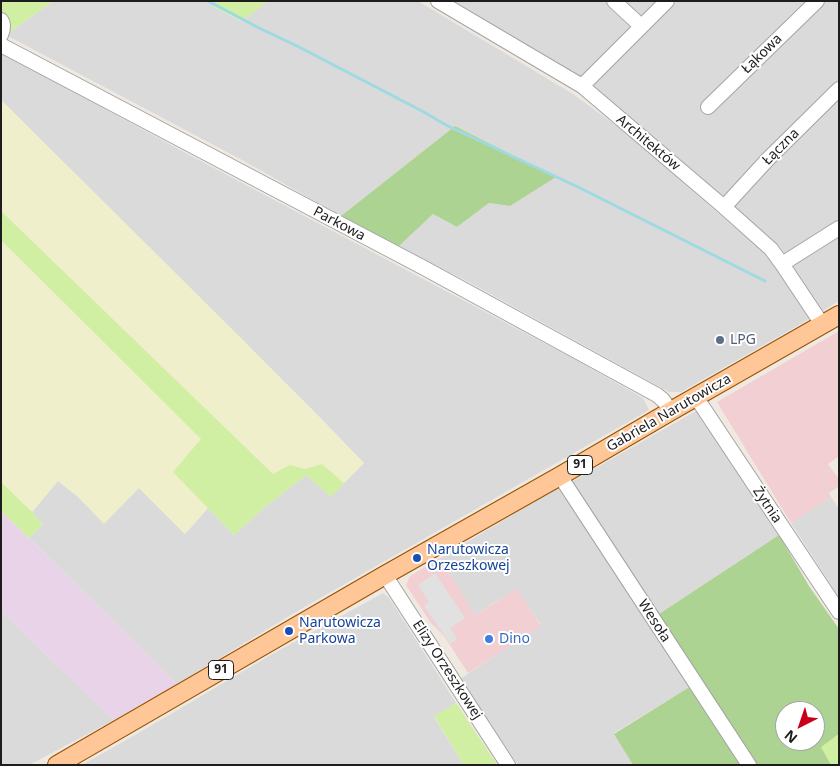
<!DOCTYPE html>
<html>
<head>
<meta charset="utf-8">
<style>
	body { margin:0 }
	#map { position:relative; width:840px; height:766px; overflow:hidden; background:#efe9e2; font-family:"Noto Sans",sans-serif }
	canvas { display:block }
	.frame { position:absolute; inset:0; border:2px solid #1d1d1d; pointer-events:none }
	.north { position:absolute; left:775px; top:701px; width:50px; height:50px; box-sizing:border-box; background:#fff; border:1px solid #a5a5a5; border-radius:50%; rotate:221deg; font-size:14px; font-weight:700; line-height:20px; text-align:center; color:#1d1d1d }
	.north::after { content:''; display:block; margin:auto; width:18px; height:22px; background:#ca0018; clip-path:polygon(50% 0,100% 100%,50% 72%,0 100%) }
</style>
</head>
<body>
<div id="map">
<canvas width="840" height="766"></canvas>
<div class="frame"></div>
<div class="north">N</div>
</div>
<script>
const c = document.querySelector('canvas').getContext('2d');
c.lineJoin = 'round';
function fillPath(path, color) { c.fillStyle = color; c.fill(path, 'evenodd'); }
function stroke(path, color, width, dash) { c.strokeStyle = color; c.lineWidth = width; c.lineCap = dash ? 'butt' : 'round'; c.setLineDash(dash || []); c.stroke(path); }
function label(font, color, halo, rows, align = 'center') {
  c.font = font + ' "Noto Sans",sans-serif'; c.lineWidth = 4; c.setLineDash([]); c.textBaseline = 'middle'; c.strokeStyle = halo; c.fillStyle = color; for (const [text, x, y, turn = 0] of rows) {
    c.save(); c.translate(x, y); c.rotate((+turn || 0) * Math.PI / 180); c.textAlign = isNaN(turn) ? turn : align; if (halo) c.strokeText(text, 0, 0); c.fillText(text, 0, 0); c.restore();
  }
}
fillPath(new Path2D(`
	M 53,1 L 218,1 L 212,6 L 241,21 L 268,1 L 418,1 L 573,94 L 626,133 L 764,253 L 813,317 L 681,392 L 669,392 L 465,280 L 398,247 L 433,214 L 457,227 L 489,203 L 510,206 L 555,176 L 455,126 L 341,216 L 244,161 L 6,35 Z
	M 452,1 L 839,1 L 839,301 L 823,311 L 780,247 L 688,166 L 677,159 L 627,115 L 592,86 Z
	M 1,52 L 180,150 L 576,360 L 643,398 L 649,410 L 294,613 L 177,684 L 117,624 L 29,538 L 43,524 L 32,512 L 58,481 L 77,496 L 139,488 L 185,534 L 208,508 L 234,535 L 265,507 L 306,475 L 331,496 L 364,463 L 311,408 L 1,100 Z
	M 696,411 L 779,535 L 659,614 L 571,482 Z
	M 558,488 L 691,686 L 614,733 L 633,765 L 518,765 L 460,679 L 541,625 L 517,590 L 495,602 L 475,615 L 440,558 Z
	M 831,497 L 839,509 L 839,597 L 791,523 Z
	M 383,593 L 390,599 L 456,703 L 434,717 L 464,765 L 82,765 L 142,731 L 269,656 Z
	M 1,611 L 114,720 L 29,765 L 1,765 Z`), '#dbdada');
fillPath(new Path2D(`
	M 839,331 L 839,456 L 828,464 L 839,479 L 839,486 L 829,493 L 831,497 L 791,523 L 717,402 Z
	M 440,558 L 475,615 L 517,589 L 541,626 L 468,673 L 444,636 L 430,622 L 406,585 L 410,576 Z`), '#f2cfd2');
fillPath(new Path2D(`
	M 1,511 L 117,624 L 177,684 L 114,720 L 1,611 Z`), '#e9d3e8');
fillPath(new Path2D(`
	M 1,100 L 239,336 L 364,463 L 344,483 L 322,464 L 305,469 L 290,466 L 273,474 L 1,211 Z
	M 1,240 L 202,440 L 174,472 L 208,508 L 185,534 L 139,488 L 104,524 L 77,496 L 58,481 L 32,512 L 1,482 Z`), '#f0efcb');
fillPath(new Path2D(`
	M 1,1 L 53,1 L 6,35 L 1,14 Z
	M 218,1 L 268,1 L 242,21 L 212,6 Z
	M 1,211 L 273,474 L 290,465 L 305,469 L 322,464 L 344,483 L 331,497 L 306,475 L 265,507 L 234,535 L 173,472 L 201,439 L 1,240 Z
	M 1,482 L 32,512 L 43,524 L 29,538 L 1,511 Z
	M 456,703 L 494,760 L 497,765 L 464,765 L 434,716 Z
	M 839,735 L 839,765 L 831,765 L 820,746 Z`), '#d1efa2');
fillPath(new Path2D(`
	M 455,126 L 556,177 L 510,206 L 489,203 L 457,227 L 433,214 L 398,247 L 341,216 Z
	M 779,535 L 809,586 L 839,629 L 839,734 L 821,747 L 831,765 L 754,765 L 707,694 L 659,614 ZM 785,711 L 815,711 L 815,741 L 785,741 Z
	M 691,686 L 741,765 L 633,765 L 614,734 Z`), '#add392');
fillPath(new Path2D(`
	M 435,573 L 465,618 L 450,628 L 457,639 L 450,644 L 424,606 L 429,602 L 418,585 Z`), '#e1e1e1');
stroke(new Path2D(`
	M 208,1 L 259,28 L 299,47 L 422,111 L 446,125 L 580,188 L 765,281`), '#9edae1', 3);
const minor = new Path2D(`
	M 438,1 L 582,86 L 724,207 L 771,249 L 782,264 L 822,324
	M 614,1 L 641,26
	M 1,20 C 4,24 3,30 1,35
	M 1,45 L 426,269 L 657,395 L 663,400 L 671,411
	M 582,86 L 667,1
	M 708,107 L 817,1
	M 724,207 L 768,159 L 839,89
	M 782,264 L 839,228
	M 696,397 L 839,612
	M 560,476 L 749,765
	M 385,575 L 508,765`);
const major = new Path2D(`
	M 57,765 L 385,575 L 560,476 L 671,411 L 839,315`);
stroke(minor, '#a4a4a4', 16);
stroke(major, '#965200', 20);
stroke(minor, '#fff', 14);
stroke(major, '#ffc697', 18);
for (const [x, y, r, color] of [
	[720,340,5,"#5c6f8a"],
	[417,558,5,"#1a4fb4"],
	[289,631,5,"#1a4fb4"],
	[489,639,5,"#3f7fe0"]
]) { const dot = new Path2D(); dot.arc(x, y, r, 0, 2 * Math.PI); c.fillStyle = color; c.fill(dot); stroke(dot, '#fff', 2); }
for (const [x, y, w] of [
	[580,465,25],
	[221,670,25]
]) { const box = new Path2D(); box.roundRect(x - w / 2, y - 9.5, w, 19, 4); c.fillStyle = '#fff'; c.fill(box); stroke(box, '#1d1d1d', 1); }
label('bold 12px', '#1d1d1d', null, [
	["91",580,465],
	["91",221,670]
]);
label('14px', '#1d1d1d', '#fff', [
	["Łąkowa",762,54,-44],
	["Architektów",648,143,40],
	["Łączna",781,147,-45],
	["Parkowa",339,224,28],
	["Gabriela Narutowicza",669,413,-30],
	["Żytnia",767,505,56],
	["Wesoła",654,621,57],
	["Elizy Orzeszkowej",447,670,57]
]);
label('14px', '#4e5e75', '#fff', [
	["LPG",730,340]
], 'left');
label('14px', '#164399', '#fff', [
	["Narutowicza",427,550],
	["Orzeszkowej",427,566],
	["Narutowicza",299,623],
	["Parkowa",299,639]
], 'left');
label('14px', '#366cbe', '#fff', [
	["Dino",499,639]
], 'left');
</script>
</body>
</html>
